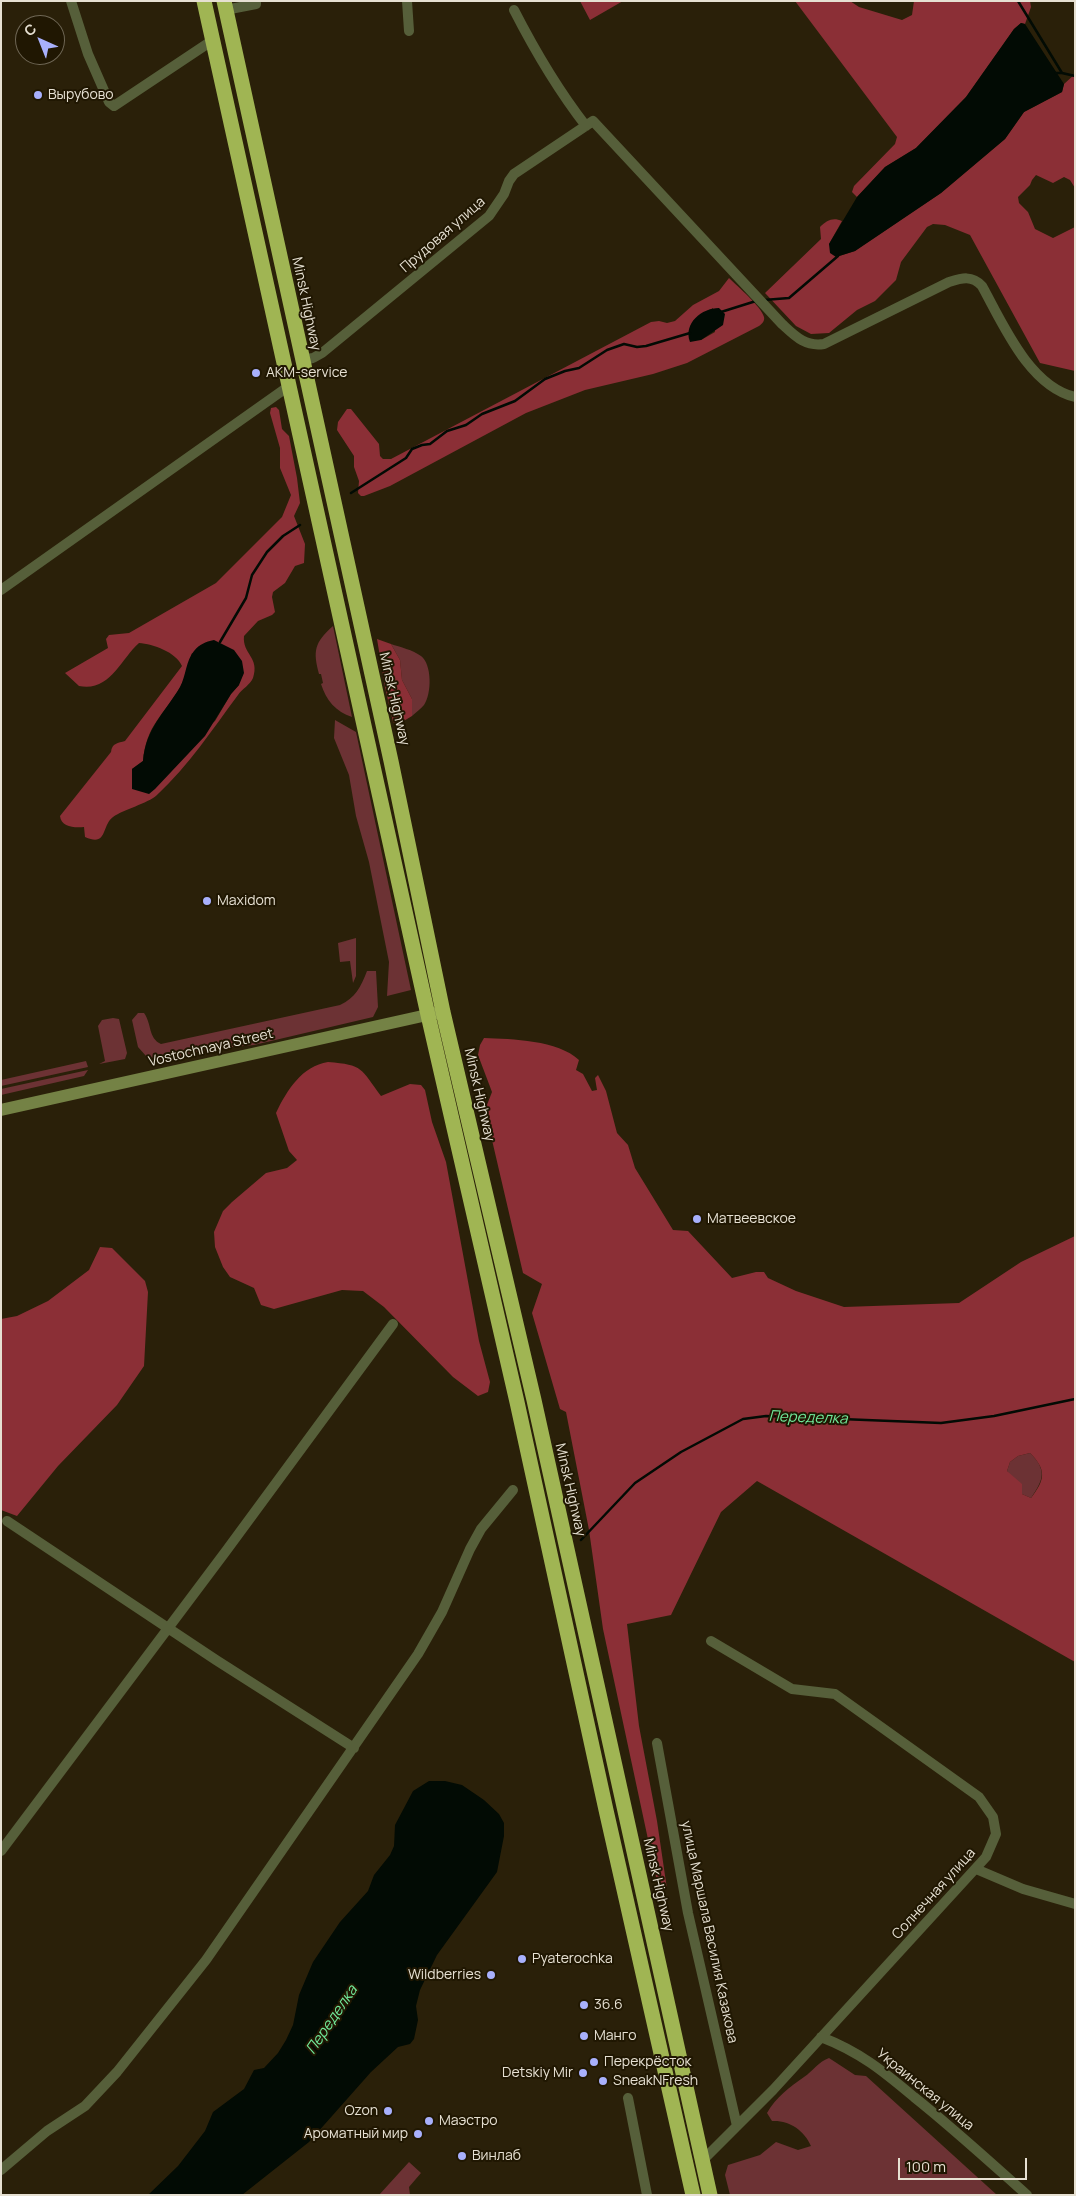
<!DOCTYPE html>
<html>
<head>
<meta charset="utf-8">
<style>
	body { margin:0 }
	#map { position:relative; width:1076px; height:2196px; overflow:hidden; background:#2a2009; font-family:Manrope,sans-serif }
	canvas { display:block }
	.frame { position:absolute; inset:0; border:2px solid #e6e0d2; pointer-events:none }
	.north { position:absolute; left:15px; top:15px; width:50px; height:50px; box-sizing:border-box; background:#201702; border:1px solid #6f6755; border-radius:50%; rotate:316deg; font-size:14px; font-weight:700; line-height:20px; text-align:center; color:#e6e0d2 }
	.north::after { content:''; display:block; margin:auto; width:18px; height:22px; background:#a8b0fc; clip-path:polygon(50% 0,100% 100%,50% 72%,0 100%) }
	.scale { position:absolute; left:898px; top:2158px; width:129px; height:22px; box-sizing:border-box; border:2px solid #e6e0d2; border-top:0; padding-left:6px; font-size:15px; line-height:18px; white-space:nowrap; color:#e6e0d2; -webkit-text-stroke:4px #201702; paint-order:stroke }
</style>
</head>
<body>
<div id="map">
<canvas width="1076" height="2196"></canvas>
<div class="frame"></div>
<div class="north">С</div>
<div class="scale">100 m</div>
</div>
<script>
const c = document.querySelector('canvas').getContext('2d');
c.lineJoin = 'round';
function fillPath(path, color) { c.fillStyle = color; c.fill(path, 'evenodd'); }
function stroke(path, color, width, dash) { c.strokeStyle = color; c.lineWidth = width; c.lineCap = dash ? 'butt' : 'round'; c.setLineDash(dash || []); c.stroke(path); }
function label(font, color, halo, rows, align = 'center') {
  c.font = font + ' Manrope,sans-serif'; c.lineWidth = 4; c.setLineDash([]); c.textBaseline = 'middle'; c.strokeStyle = halo; c.fillStyle = color; for (const [text, x, y, turn = 0] of rows) {
    c.save(); c.translate(x, y); c.rotate((+turn || 0) * Math.PI / 180); c.textAlign = isNaN(turn) ? turn : align; if (halo) c.strokeText(text, 0, 0); c.fillText(text, 0, 0); c.restore();
  }
}
fillPath(new Path2D(`
	M 333,626 L 352,717 C 336,712 326,700 321,684 L 323,683 L 321,674 L 319,674 C 313,651 314,643 333,626 Z
	M 391,644 C 400,647 413,650 421,656 C 432,664 432,694 424,705 C 421,709 416,712 412,716 L 412,699 L 402,680 L 400,660 Z
	M 335,720 L 356,732 L 411,990 L 387,996 L 389,962 L 369,862 L 356,816 L 349,775 L 334,738 Z
	M 356,938 L 356,976 L 353,983 L 350,961 L 340,962 L 338,943 Z
	M 367,971 L 376,971 L 378,1007 L 373,1017 L 254,1045 L 212,1049 L 155,1061 L 146,1056 L 138,1047 L 132,1020 L 138,1013 L 144,1013 C 152,1024 148,1038 161,1044 L 340,1005 C 355,998 361,987 367,971 Z
	M 113,1018 L 119,1019 L 127,1053 L 125,1059 L 99,1064 L 105,1061 L 98,1026 L 102,1020 Z
	M 86,1061 L 88,1067 L 1,1086 L 1,1080 Z
	M 88,1070 L 84,1076 L 1,1095 L 1,1089 Z
	M 1030,1453 C 1047,1470 1044,1479 1031,1498 L 1022,1494 L 1007,1471 L 1010,1462 L 1018,1456 Z
	M 829,2058 L 855,2075 L 866,2076 L 997,2195 L 730,2195 L 725,2175 L 728,2165 L 760,2155 L 776,2142 L 798,2150 L 811,2146 C 804,2130 789,2120 772,2121 L 767,2113 C 776,2097 790,2087 804,2077 C 813,2071 818,2062 829,2058 Z
	M 409,2162 L 421,2173 L 409,2187 L 410,2195 L 379,2195 Z`), '#6c3234');
fillPath(new Path2D(`
	M 580,1 L 623,1 L 590,20 Z
	M 795,1 L 850,1 L 859,7 L 902,20 L 912,15 L 914,1 L 1030,1 L 1031,7 L 1025,24 L 1021,23 L 1014,29 L 966,97 L 916,148 L 885,167 L 857,197 L 852,192 L 854,186 L 895,144 L 897,137 Z
	M 1075,74 L 1075,188 L 1070,180 L 1064,177 L 1053,183 L 1036,175 L 1032,180 L 1030,185 L 1018,197 L 1019,203 L 1028,212 L 1035,229 L 1053,238 L 1075,227 L 1075,371 L 1040,363 L 970,235 L 945,225 L 933,224 L 927,227 L 901,262 L 896,280 L 875,301 L 857,310 L 829,333 L 811,334 L 796,326 L 765,293 L 821,239 L 820,227 C 827,220 833,217 842,221 L 829,244 L 836,257 L 855,251 L 941,193 L 1005,139 L 1024,112 L 1062,92 L 1064,84 Z
	M 729,278 C 738,287 761,306 764,317 C 765,321 762,324 759,326 L 687,363 L 653,374 L 585,390 L 526,413 L 390,486 L 364,496 L 361,496 L 358,493 L 359,481 L 354,467 L 354,456 L 337,430 L 338,422 L 347,409 L 351,409 L 379,444 L 380,456 L 383,459 L 391,459 L 651,322 L 659,321 L 667,323 L 675,321 L 693,305 L 719,291 ZM 713,308 L 715,332 L 701,340 L 700,315 Z
	M 276,407 L 279,410 L 282,429 L 289,436 L 297,478 L 300,503 L 294,516 L 305,544 L 304,563 L 295,566 L 285,583 L 273,592 L 272,597 L 275,612 L 272,615 L 258,621 L 244,636 C 242,654 260,657 253,678 C 250,685 242,689 238,695 C 212,730 189,765 157,795 C 147,804 124,809 113,817 C 101,826 108,847 85,837 L 84,827 C 74,828 61,827 60,816 L 111,752 C 112,743 118,743 125,741 L 182,666 C 176,652 153,644 139,643 C 120,660 110,692 79,686 L 65,673 L 108,648 L 106,639 L 109,635 L 129,633 L 216,583 L 282,517 L 291,495 L 280,468 L 280,448 L 270,413 L 271,408 ZM 192,653 L 239,685 L 231,694 L 215,721 L 132,789 L 132,769 L 143,761 C 146,725 164,715 181,686 C 186,676 189,664 192,653 Z
	M 377,639 L 391,644 L 400,660 L 402,680 L 412,699 L 412,716 L 397,725 L 393,722 L 385,687 Z
	M 484,1038 C 512,1039 558,1040 579,1060 L 576,1070 L 583,1074 L 592,1091 L 597,1090 L 595,1078 L 598,1075 L 606,1091 L 617,1133 L 628,1145 L 635,1168 L 673,1230 L 688,1231 L 732,1278 L 756,1272 L 764,1272 L 768,1278 L 796,1291 L 844,1307 L 959,1303 L 1021,1262 L 1075,1236 L 1075,1662 L 757,1481 L 721,1512 L 671,1615 L 627,1624 L 639,1726 L 657,1821 L 667,1889 L 658,1886 L 603,1629 L 589,1530 L 566,1412 L 560,1409 L 532,1313 L 542,1284 L 523,1273 L 485,1110 L 492,1092 L 478,1055 L 480,1045 ZM 1030,1453 C 1047,1470 1045,1480 1031,1498 L 1022,1494 L 1022,1484 L 1007,1471 L 1010,1462 L 1018,1456 Z
	M 328,1062 C 364,1065 360,1068 381,1096 L 410,1084 L 421,1085 L 425,1090 L 432,1122 L 446,1162 L 479,1341 L 490,1382 L 488,1392 L 478,1396 L 453,1377 L 384,1307 L 363,1291 L 342,1290 L 274,1309 L 261,1305 L 254,1288 L 230,1277 L 223,1267 L 215,1247 L 214,1232 L 223,1211 L 232,1202 L 266,1173 L 287,1168 L 297,1160 L 289,1151 L 276,1113 C 287,1090 302,1066 328,1062 Z
	M 100,1247 L 112,1248 L 145,1281 L 148,1292 L 144,1366 L 117,1405 L 58,1466 L 17,1516 L 1,1510 L 1,1319 L 17,1316 L 48,1301 L 89,1270 Z`), '#8b2f36');
fillPath(new Path2D(`
	M 1021,23 L 1025,24 L 1064,84 L 1062,92 L 1024,112 L 1005,139 L 941,193 L 855,251 L 836,257 L 830,253 L 829,244 L 857,197 L 885,167 L 916,148 L 966,97 L 1014,29 Z
	M 719,308 L 725,314 L 723,325 L 701,340 L 690,342 C 683,323 702,308 719,308 Z
	M 214,640 L 234,650 L 242,661 L 244,673 L 239,685 L 231,694 L 205,736 L 155,789 L 149,794 L 132,789 L 132,769 L 143,761 C 146,728 164,714 180,687 C 186,676 186,660 194,651 C 200,644 205,642 214,640 Z
	M 429,1781 L 445,1781 L 462,1785 L 484,1800 L 499,1814 L 504,1823 L 504,1836 L 497,1872 L 437,1955 L 420,1990 L 416,2006 L 418,2020 L 414,2039 L 410,2044 L 398,2047 L 371,2072 L 309,2142 L 242,2195 L 148,2195 L 178,2166 L 205,2131 L 213,2112 L 244,2089 L 254,2070 L 264,2068 L 278,2053 L 286,2040 L 293,2025 L 299,1995 L 313,1962 L 340,1922 L 368,1891 L 374,1875 L 390,1855 L 394,1846 L 395,1825 L 413,1791 Z`), '#020b04');
stroke(new Path2D(`
	M 1018,1 L 1062,73 L 1075,76
	M 1056,73 L 1062,73
	M 764,300 L 789,298 L 838,256
	M 721,312 L 756,301
	M 351,493 L 406,458 L 412,449 L 422,445 L 430,444 L 447,431 L 466,425 L 482,414 L 515,401 L 545,379 L 565,371 L 579,368 L 607,350 L 624,344 L 637,347 L 646,346 L 690,333
	M 220,642 L 246,598 L 252,575 L 267,552 L 283,536 L 300,525
	M 581,1540 L 635,1483 L 681,1452 L 743,1419 L 766,1416 L 941,1423 L 994,1416 L 1075,1399`), '#020b04', 2.5);
stroke(new Path2D(`
	M 71,1 L 88,54 L 109,102 L 114,106 L 213,40
	M 407,1 L 409,31
	M 225,10 L 256,4 L 256,1
	M 514,10 C 535,51 558,90 586,126
	M 301,360 L 313,358 L 322,353 L 489,216 L 504,194 L 509,181 L 514,174 L 593,121 L 782,324 C 795,336 805,347 824,344 L 949,282 C 962,278 972,275 982,286 C 1003,324 1029,386 1075,397
	M 1,590 L 289,386
	M 7,1521 L 216,1660 L 354,1748
	M 657,1743 L 688,1913 L 737,2126
	M 1,1851 L 226,1551 L 393,1324
	M 976,1869 L 1023,1889 L 1075,1904
	M 821,2037 C 860,2052 883,2071 914,2097 C 953,2128 990,2162 1027,2195
	M 628,2098 L 647,2195
	M 702,2161 L 773,2090 L 986,1857 L 996,1834 L 993,1817 L 979,1797 L 835,1694 L 792,1689 L 711,1641
	M 1,2170 L 47,2131 L 85,2106 L 117,2072 L 206,1960 L 418,1654 L 442,1612 L 470,1549 L 481,1529 L 513,1490`), '#565f3a', 10);
stroke(new Path2D(`
	M 1,1110 L 436,1013`), '#748245', 12);
stroke(new Path2D(`
	M 204,1 L 428,1015 L 517,1402 L 606,1810 L 693,2195
	M 224,1 L 391,761 L 443,1012 L 534,1400 L 710,2195`), '#a0b553', 15);
for (const [x, y, r, color] of [
	[38,95,5,"#a8b0fc"],
	[256,373,5,"#a8b0fc"],
	[207,901,5,"#a8b0fc"],
	[697,1219,5,"#a8b0fc"],
	[522,1959,5,"#a8b0fc"],
	[491,1975,5,"#a8b0fc"],
	[584,2005,5,"#a8b0fc"],
	[584,2036,5,"#a8b0fc"],
	[594,2062,5,"#a8b0fc"],
	[583,2073,5,"#a8b0fc"],
	[603,2081,5,"#a8b0fc"],
	[388,2111,5,"#a8b0fc"],
	[429,2121,5,"#a8b0fc"],
	[418,2134,5,"#a8b0fc"],
	[462,2156,5,"#a8b0fc"]
]) { const dot = new Path2D(); dot.arc(x, y, r, 0, 2 * Math.PI); c.fillStyle = color; c.fill(dot); stroke(dot, '#201702', 2); }
label('14px', '#e6e0d2', '#201702', [
	["Вырубово",48,95],
	["AKM-service",266,373],
	["Maxidom",217,901],
	["Матвеевское",707,1219],
	["Pyaterochka",532,1959],
	["Wildberries",481,1975,"right"],
	["36.6",594,2005],
	["Манго",594,2036],
	["Перекрёсток",604,2062],
	["Detskiy Mir",573,2073,"right"],
	["SneakNFresh",613,2081],
	["Ozon",378,2111,"right"],
	["Маэстро",439,2121],
	["Ароматный мир",408,2134,"right"],
	["Винлаб",472,2156]
], 'left');
label('14px', '#e6e0d2', '#201702', [
	["Прудовая улица",443,235,-41],
	["Minsk Highway",306,304,78],
	["Minsk Highway",394,699,77],
	["Vostochnaya Street",211,1048,-13],
	["Minsk Highway",479,1095,77],
	["Minsk Highway",570,1490,77],
	["Minsk Highway",658,1885,77],
	["Солнечная улица",934,1894,-48],
	["улица Маршала Василия Казакова",709,1932,78],
	["Украинская улица",925,2090,39]
]);
label('italic 15px', '#70e99a', '#201702', [
	["Переделка",808,1418,2],
	["Переделка",332,2020,-56]
]);
</script>
</body>
</html>
